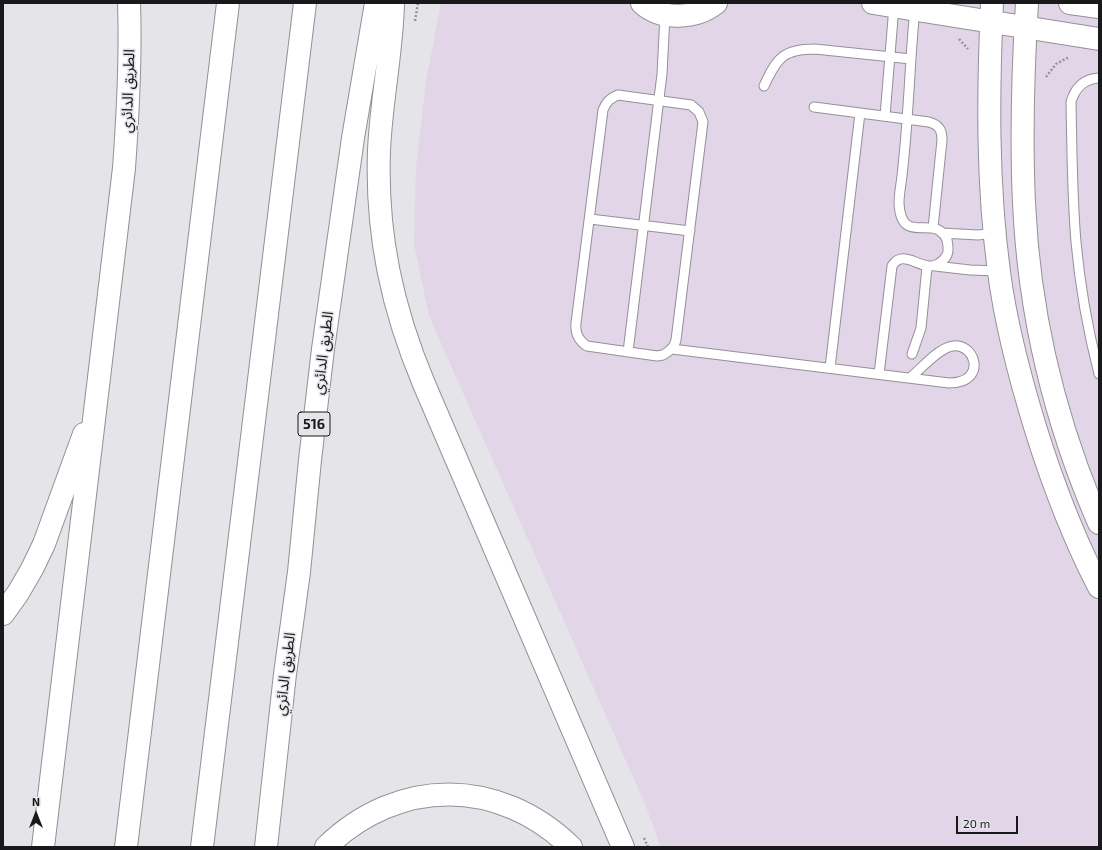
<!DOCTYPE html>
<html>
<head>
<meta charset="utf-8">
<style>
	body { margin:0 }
	#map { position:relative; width:1102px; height:850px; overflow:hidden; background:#e4e4e9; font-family:"Exo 2",sans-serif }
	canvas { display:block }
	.frame { position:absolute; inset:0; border:4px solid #19191b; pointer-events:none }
	.north { position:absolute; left:16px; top:794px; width:40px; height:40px; -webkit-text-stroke:3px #e4e4e9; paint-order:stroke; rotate:0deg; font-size:11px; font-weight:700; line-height:16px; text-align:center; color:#19191b }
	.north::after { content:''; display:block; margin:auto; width:14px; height:18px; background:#19191b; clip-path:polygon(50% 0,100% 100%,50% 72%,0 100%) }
	.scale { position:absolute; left:956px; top:816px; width:62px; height:18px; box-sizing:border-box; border:2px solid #19191b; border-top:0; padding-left:5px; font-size:12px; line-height:14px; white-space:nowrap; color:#19191b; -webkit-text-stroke:3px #e4e4e9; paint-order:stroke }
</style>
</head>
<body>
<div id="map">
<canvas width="1102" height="850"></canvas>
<div class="frame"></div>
<div class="north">N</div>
<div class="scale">20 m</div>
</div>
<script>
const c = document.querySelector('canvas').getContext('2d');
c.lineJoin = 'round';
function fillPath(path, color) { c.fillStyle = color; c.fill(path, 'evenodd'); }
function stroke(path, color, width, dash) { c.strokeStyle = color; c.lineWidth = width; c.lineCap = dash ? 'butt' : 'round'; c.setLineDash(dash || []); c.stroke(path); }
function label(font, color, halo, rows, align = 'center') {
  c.font = font + ' "Exo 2","Noto Sans Arabic",sans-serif'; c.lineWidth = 3; c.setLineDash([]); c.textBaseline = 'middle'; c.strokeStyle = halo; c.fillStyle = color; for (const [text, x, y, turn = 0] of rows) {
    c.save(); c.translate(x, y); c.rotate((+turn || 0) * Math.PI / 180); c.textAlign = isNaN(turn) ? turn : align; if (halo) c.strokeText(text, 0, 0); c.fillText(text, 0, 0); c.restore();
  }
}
fillPath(new Path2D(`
	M 441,3 L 1099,3 L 1099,847 L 661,847 L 645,804 L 429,316 L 414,244 L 416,167 L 426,81 Z`), '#e3d5e8');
const lane = new Path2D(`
	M 1099,78 C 1083,79 1075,88 1071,102 C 1072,149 1072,195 1076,242 C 1080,286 1088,331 1099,374
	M 764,86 C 777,58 783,49 815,49 L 911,59
	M 618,95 L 691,105 L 699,112 L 703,122 L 676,340 L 674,346 L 669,351 L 663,355 L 657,356 L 587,346 C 578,340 575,333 576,323 L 603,110 C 606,102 610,98 618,95 Z
	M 814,107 L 929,122 C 939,125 942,130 942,140 L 933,228
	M 885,116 L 894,6
	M 590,219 L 690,231
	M 942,233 L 978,235 L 994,233
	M 935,266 L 970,270 L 999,271
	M 672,349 L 949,383 C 990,383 974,338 949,347 C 936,351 921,369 910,378
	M 628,352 L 662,74 L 665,15
	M 912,354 L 921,328 L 927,267
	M 830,368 L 860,113
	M 879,374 L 892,266 C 904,247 922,273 938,264 C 942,262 945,259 947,255 C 949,251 948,245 947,240 C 936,212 901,248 899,203 C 899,194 901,185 902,176 C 904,157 906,138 907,119 C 910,82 911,46 915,9`);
const secondary = new Path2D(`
	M 642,3 C 662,21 696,19 716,3
	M 873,3 L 1099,39
	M 992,3 C 988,93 987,183 999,272 C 1006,326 1020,378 1036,430 C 1053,484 1073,537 1099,587
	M 1027,3 C 1023,69 1021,137 1024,203 C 1029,313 1055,422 1099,523
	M 1070,3 L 1099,7`);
const highway = new Path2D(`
	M 393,3 C 392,52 381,101 379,151 C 376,234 392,308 424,384 L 623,847
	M 3,614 L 18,593 L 32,569 L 44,544 L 84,434
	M 43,847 L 124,168 C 128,113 131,58 129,3
	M 126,847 L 228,3
	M 202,847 L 305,3
	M 266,847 L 285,674 L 299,572 L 310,460 L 323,349 L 353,138 L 376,3
	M 326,847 C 398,777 499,777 571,847`);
stroke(lane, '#919197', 11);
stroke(secondary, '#919197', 24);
stroke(highway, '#919197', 24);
stroke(new Path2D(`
	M 415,21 L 418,3
	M 959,39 L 968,49
	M 1046,77 L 1056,64 L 1069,57
	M 644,838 L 648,847`), '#939397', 2.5, [2, 2]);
stroke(lane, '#fff', 9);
stroke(secondary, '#fff', 22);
stroke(highway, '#fff', 22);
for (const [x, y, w] of [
	[314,424,32]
]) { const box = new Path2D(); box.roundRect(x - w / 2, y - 12, w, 24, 3); c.fillStyle = '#e4e4e9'; c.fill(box); stroke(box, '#19191b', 1); }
label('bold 14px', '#19191b', null, [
	["516",314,424]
]);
label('15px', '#19191b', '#e4e4e9', [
	["الطريق الدائري",128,91,-88],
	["الطريق الدائري",323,353,-83],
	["الطريق الدائري",285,674,-83]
]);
</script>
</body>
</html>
